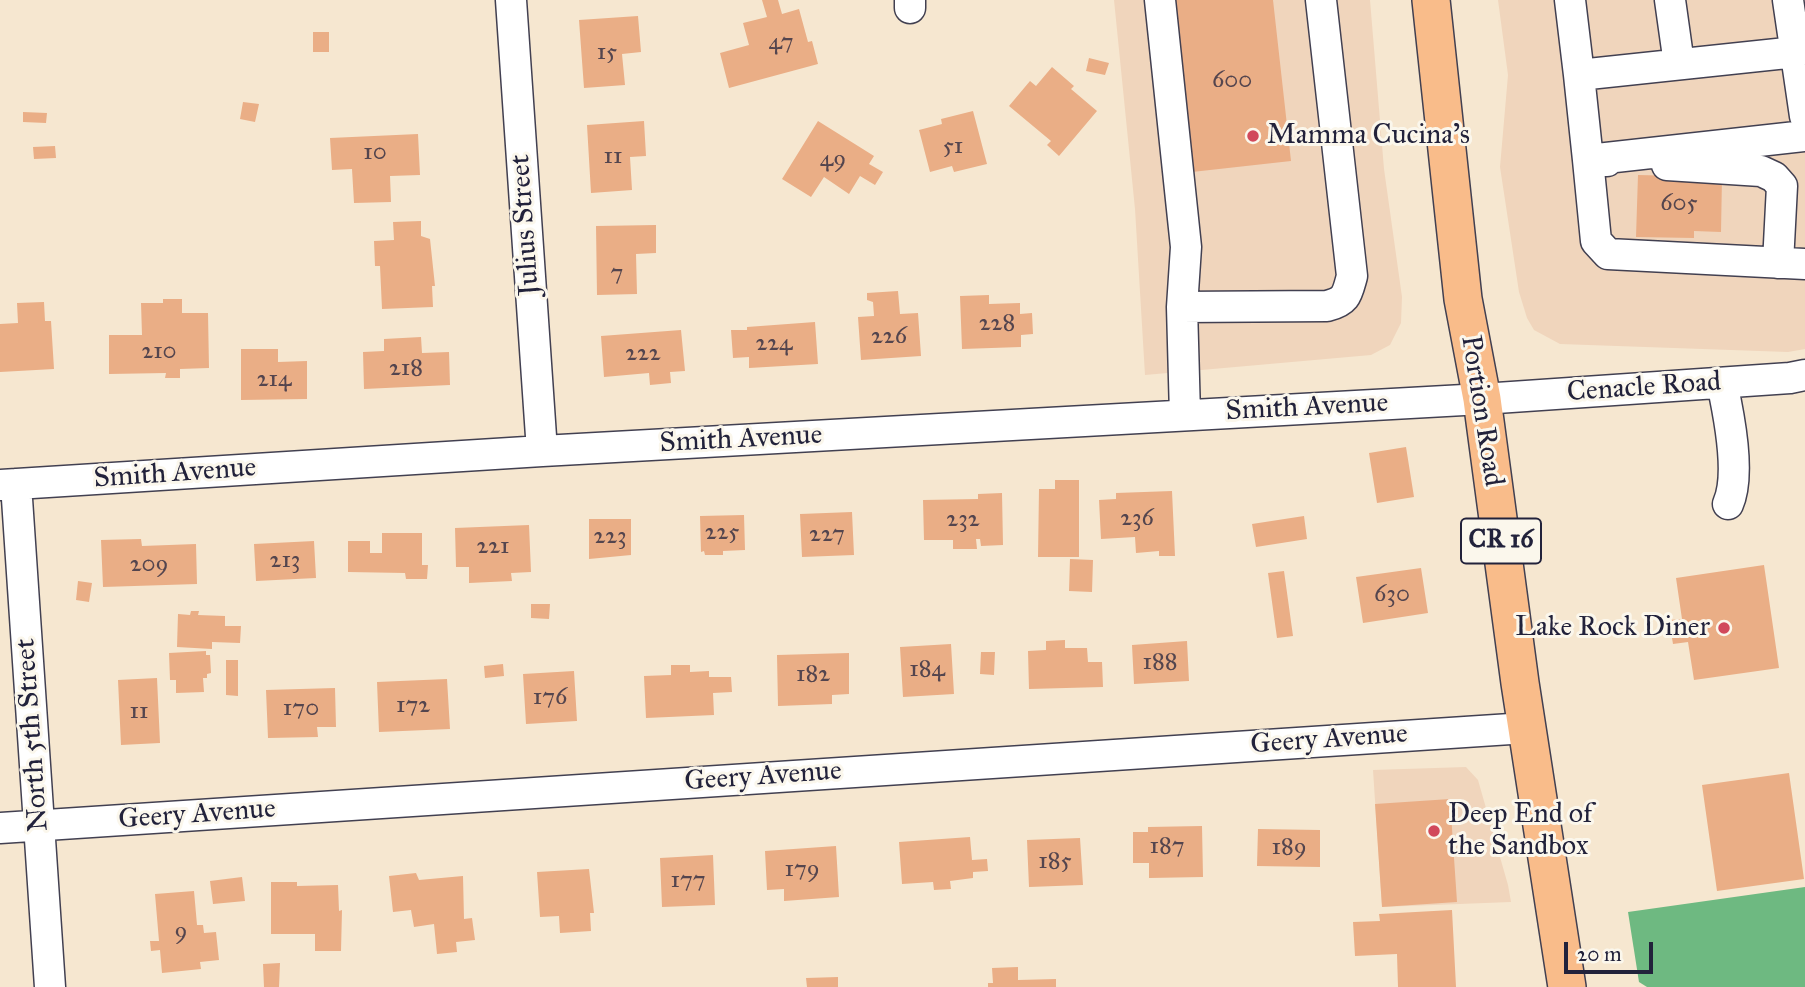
<!DOCTYPE html>
<html>
<head>
<meta charset="utf-8">
<style>
	body { margin:0 }
	#map { position:relative; width:1805px; height:987px; overflow:hidden; background:#f6e7d0; font-family:"IM FELL Great Primer",serif }
	canvas { display:block }
	.scale { position:absolute; left:1564px; top:942px; width:89px; height:32px; box-sizing:border-box; border:4px solid #22223b; border-top:0; padding-left:9px; font-size:21px; line-height:24px; white-space:nowrap; color:#22223b; -webkit-text-stroke:5px #fbf7ec; paint-order:stroke }
</style>
</head>
<body>
<div id="map">
<canvas width="1805" height="987"></canvas>
<div class="scale">20 m</div>
</div>
<script>
const c = document.querySelector('canvas').getContext('2d');
c.lineJoin = 'round';
function fillPath(path, color) { c.fillStyle = color; c.fill(path, 'evenodd'); }
function stroke(path, color, width, dash) { c.strokeStyle = color; c.lineWidth = width; c.lineCap = dash ? 'butt' : 'round'; c.setLineDash(dash || []); c.stroke(path); }
function label(font, color, halo, rows, align = 'center') {
  c.font = font + ' "IM FELL Great Primer",serif'; c.lineWidth = 6; c.setLineDash([]); c.textBaseline = 'middle'; c.strokeStyle = halo; c.fillStyle = color; for (const [text, x, y, turn = 0] of rows) {
    c.save(); c.translate(x, y); c.rotate((+turn || 0) * Math.PI / 180); c.textAlign = isNaN(turn) ? turn : align; if (halo) c.strokeText(text, 0, 0); c.fillText(text, 0, 0); c.restore();
  }
}
fillPath(new Path2D(`
	M 1114,0 L 1370,0 L 1384,169 L 1402,297 L 1401,323 L 1390,345 L 1371,355 L 1145,375 L 1135,209 Z
	M 1498,0 L 1805,0 L 1805,349 L 1788,352 L 1560,344 L 1534,330 L 1527,318 L 1519,292 L 1500,167 L 1508,75 Z
	M 1466,767 L 1478,780 L 1508,885 L 1511,902 L 1382,907 L 1373,770 Z`), '#f0d5bc');
fillPath(new Path2D(`
	M 1805,887 L 1805,987 L 1647,987 L 1639,982 L 1628,912 Z`), '#6eb981');
fillPath(new Path2D(`
	M 762,0 L 778,0 L 782,14 L 799,9 L 808,42 L 812,41 L 818,64 L 729,88 L 720,53 L 749,45 L 743,23 L 767,17 Z
	M 1173,0 L 1273,0 L 1291,161 L 1192,172 Z
	M 638,16 L 641,52 L 622,54 L 625,85 L 584,88 L 579,20 Z
	M 313,32 L 329,32 L 329,52 L 313,52 Z
	M 1089,58 L 1109,63 L 1105,75 L 1086,71 Z
	M 1052,67 L 1074,86 L 1071,89 L 1097,111 L 1059,156 L 1047,145 L 1051,141 L 1009,106 L 1030,81 L 1036,86 Z
	M 243,102 L 259,104 L 255,122 L 240,119 Z
	M 973,111 L 987,164 L 954,172 L 952,166 L 930,172 L 919,130 L 942,124 L 941,119 Z
	M 23,112 L 47,113 L 46,123 L 23,122 Z
	M 644,121 L 646,156 L 630,157 L 632,190 L 591,193 L 587,125 Z
	M 818,121 L 874,156 L 869,164 L 883,172 L 875,185 L 860,176 L 849,194 L 824,177 L 811,197 L 782,179 Z
	M 418,134 L 420,175 L 390,176 L 391,202 L 354,203 L 352,169 L 332,170 L 330,138 Z
	M 55,146 L 56,158 L 34,159 L 33,147 Z
	M 1638,175 L 1722,177 L 1721,232 L 1694,231 L 1694,238 L 1636,237 Z
	M 421,221 L 421,236 L 430,239 L 435,286 L 432,286 L 433,307 L 382,309 L 380,266 L 375,266 L 374,241 L 394,240 L 393,222 Z
	M 656,225 L 656,253 L 636,254 L 637,294 L 597,295 L 596,226 Z
	M 898,291 L 900,314 L 918,313 L 921,356 L 861,360 L 858,317 L 874,316 L 873,302 L 867,300 L 867,293 Z
	M 989,295 L 989,304 L 1020,303 L 1020,314 L 1032,313 L 1033,334 L 1021,335 L 1021,347 L 962,349 L 960,296 Z
	M 163,299 L 182,299 L 182,313 L 208,313 L 209,368 L 180,369 L 180,378 L 165,378 L 166,373 L 109,374 L 109,335 L 142,335 L 141,303 L 163,303 Z
	M 44,302 L 45,321 L 51,321 L 54,369 L 0,372 L 0,324 L 18,323 L 17,303 Z
	M 815,322 L 818,364 L 749,368 L 749,357 L 733,358 L 731,330 L 747,330 L 747,327 Z
	M 681,330 L 685,371 L 670,372 L 671,383 L 650,385 L 649,373 L 604,377 L 601,336 Z
	M 421,337 L 422,353 L 449,352 L 450,385 L 364,389 L 363,352 L 384,351 L 384,339 Z
	M 241,349 L 278,349 L 278,362 L 307,361 L 307,399 L 241,400 Z
	M 1406,447 L 1414,497 L 1377,503 L 1369,453 Z
	M 1055,480 L 1079,480 L 1079,557 L 1038,557 L 1039,489 L 1055,489 Z
	M 1172,491 L 1175,556 L 1159,556 L 1159,551 L 1136,553 L 1135,537 L 1101,539 L 1099,500 L 1116,499 L 1116,493 Z
	M 1002,493 L 1003,545 L 981,546 L 980,539 L 976,539 L 977,549 L 953,549 L 953,540 L 924,540 L 923,500 L 978,499 L 978,494 Z
	M 852,512 L 854,555 L 802,557 L 800,514 Z
	M 744,515 L 745,550 L 723,551 L 723,555 L 705,555 L 704,551 L 701,552 L 700,516 Z
	M 1304,516 L 1307,539 L 1256,547 L 1252,524 Z
	M 589,519 L 631,519 L 631,555 L 589,559 Z
	M 529,525 L 531,572 L 511,573 L 512,581 L 469,583 L 469,567 L 456,567 L 455,528 Z
	M 382,533 L 422,533 L 422,565 L 428,565 L 427,579 L 406,579 L 405,573 L 348,572 L 348,541 L 370,541 L 370,553 L 382,553 Z
	M 141,539 L 142,546 L 196,544 L 197,584 L 103,587 L 101,540 Z
	M 314,541 L 316,578 L 256,581 L 254,544 Z
	M 1070,559 L 1093,560 L 1092,592 L 1069,591 Z
	M 1764,565 L 1779,668 L 1694,680 L 1688,642 L 1673,644 L 1669,620 L 1682,619 L 1676,578 Z
	M 1421,568 L 1428,613 L 1363,623 L 1356,577 Z
	M 1284,571 L 1293,636 L 1277,638 L 1268,573 Z
	M 78,581 L 92,583 L 89,602 L 76,600 Z
	M 531,604 L 550,604 L 549,619 L 531,618 Z
	M 191,611 L 199,611 L 198,615 L 225,616 L 225,626 L 241,626 L 240,643 L 212,642 L 212,649 L 177,647 L 178,614 L 190,615 Z
	M 1065,640 L 1065,648 L 1087,648 L 1088,662 L 1102,662 L 1103,687 L 1029,689 L 1028,651 L 1046,650 L 1046,641 Z
	M 1187,641 L 1189,681 L 1134,684 L 1132,645 Z
	M 951,644 L 954,694 L 903,697 L 900,647 Z
	M 206,651 L 206,655 L 210,655 L 211,673 L 207,674 L 207,678 L 203,678 L 204,692 L 176,693 L 176,680 L 170,680 L 169,653 Z
	M 981,652 L 995,652 L 994,675 L 980,674 Z
	M 849,653 L 849,694 L 832,695 L 832,704 L 778,706 L 777,655 Z
	M 226,660 L 238,660 L 238,696 L 226,695 Z
	M 503,664 L 504,676 L 485,678 L 484,666 Z
	M 671,665 L 690,665 L 690,672 L 709,671 L 709,677 L 731,677 L 732,692 L 713,693 L 714,715 L 646,718 L 644,676 L 671,675 Z
	M 574,671 L 577,721 L 526,724 L 523,674 Z
	M 157,678 L 160,743 L 121,745 L 118,680 Z
	M 447,679 L 450,729 L 379,732 L 377,682 Z
	M 335,688 L 336,727 L 317,727 L 318,737 L 268,738 L 266,690 Z
	M 1789,773 L 1804,879 L 1717,891 L 1702,785 Z
	M 1450,799 L 1457,902 L 1382,907 L 1375,804 Z
	M 1202,826 L 1203,877 L 1149,878 L 1149,863 L 1133,863 L 1133,832 L 1148,832 L 1148,827 Z
	M 1258,829 L 1320,830 L 1320,867 L 1257,866 Z
	M 970,837 L 972,860 L 987,859 L 988,871 L 973,872 L 973,878 L 950,881 L 951,889 L 934,890 L 933,882 L 902,884 L 899,842 Z
	M 1080,838 L 1083,885 L 1029,887 L 1027,840 Z
	M 836,846 L 839,897 L 784,901 L 784,889 L 767,890 L 765,851 Z
	M 713,855 L 715,905 L 662,907 L 660,858 Z
	M 589,869 L 594,913 L 590,913 L 591,931 L 560,933 L 559,916 L 540,917 L 537,872 Z
	M 416,873 L 419,880 L 463,876 L 464,919 L 472,918 L 475,940 L 456,942 L 457,952 L 437,954 L 434,924 L 414,927 L 411,910 L 393,912 L 389,876 Z
	M 242,877 L 245,901 L 213,904 L 210,881 Z
	M 271,882 L 297,882 L 297,886 L 338,885 L 339,911 L 342,910 L 341,951 L 315,951 L 315,934 L 271,934 Z
	M 194,891 L 197,925 L 203,925 L 204,933 L 216,932 L 219,960 L 200,962 L 201,969 L 162,973 L 160,950 L 151,951 L 150,941 L 159,941 L 155,894 Z
	M 1452,910 L 1456,987 L 1398,987 L 1397,954 L 1355,956 L 1353,922 L 1380,921 L 1379,914 Z
	M 280,963 L 279,987 L 264,987 L 263,964 Z
	M 1018,967 L 1018,980 L 1056,979 L 1056,987 L 988,987 L 988,983 L 993,983 L 992,968 Z
	M 838,977 L 838,987 L 807,987 L 806,978 Z`), '#eaae86');
const minor = new Path2D(`
	M 511,0 L 542,451
	M 910,0 L 910,8
	M 1160,0 L 1186,247 L 1182,307 L 1327,306 C 1347,301 1347,294 1352,276 L 1321,0
	M 1570,0 L 1579,75 L 1796,52
	M 1670,0 L 1679,64
	M 1788,0 L 1805,116
	M 1579,75 L 1588,160 L 1607,161
	M 1805,136 L 1588,160 L 1596,241 L 1608,254 L 1805,264
	M 1667,165 L 1761,171 L 1774,177 L 1782,186 L 1778,263
	M 1182,307 L 1185,415
	M 1722,383 C 1729,415 1741,475 1728,504
	M 16,484 L 50,987
	M 0,485 L 542,451 L 1482,399 L 1790,378 L 1805,375
	M 0,828 L 1526,728`);
const major = new Path2D(`
	M 1431,0 L 1463,299 L 1482,399 L 1520,683 L 1567,987`);
stroke(minor, '#424051', 33);
stroke(major, '#424051', 40);
stroke(minor, '#fff', 30);
stroke(major, '#f9bc8a', 37);
for (const [x, y, r, color] of [
	[1253,136,7,"#d1495b"],
	[1724,628,7,"#d1495b"],
	[1434,831,7,"#d1495b"]
]) { const dot = new Path2D(); dot.arc(x, y, r, 0, 2 * Math.PI); c.fillStyle = color; c.fill(dot); stroke(dot, '#fbf7ec', 2.5); }
label('24px', '#54454e', null, [
	["47",781,43],
	["15",607,53],
	["600",1232,81],
	["51",953,147],
	["10",375,153],
	["11",613,157],
	["49",833,160],
	["605",1679,204],
	["7",617,274],
	["228",997,324],
	["226",889,337],
	["224",774,344],
	["210",159,352],
	["222",643,354],
	["218",406,369],
	["214",274,380],
	["236",1137,519],
	["232",963,520],
	["225",722,533],
	["227",827,535],
	["223",610,537],
	["221",493,547],
	["213",285,561],
	["209",149,565],
	["630",1392,595],
	["188",1160,663],
	["184",927,670],
	["182",813,675],
	["176",550,698],
	["172",413,706],
	["170",301,709],
	["11",139,712],
	["187",1167,847],
	["189",1289,848],
	["185",1055,862],
	["179",802,870],
	["177",688,881],
	["9",181,932]
]);
for (const [x, y, w] of [
	[1501,541,80]
]) { const box = new Path2D(); box.roundRect(x - w / 2, y - 22.5, w, 45, 5); c.fillStyle = '#fbf7ec'; c.fill(box); stroke(box, '#22223b', 2); }
label('bold 26px', '#22223b', null, [
	["CR 16",1501,541]
]);
label('28px', '#22223b', '#fbf7ec', [
	["Mamma Cucina's",1267,136],
	["Lake Rock Diner",1710,628,"right"],
	["Deep End of",1448,815],
	["the Sandbox",1448,847]
], 'left');
label('28px', '#22223b', '#fbf7ec', [
	["Julius Street",526,225,-94],
	["Cenacle Road",1644,388,-4],
	["Smith Avenue",1307,408,-3],
	["Portion Road",1481,411,81],
	["Smith Avenue",741,440,-3],
	["Smith Avenue",175,474,-4],
	["North 5th Street",33,735,-94],
	["Geery Avenue",1329,740,-4],
	["Geery Avenue",763,777,-4],
	["Geery Avenue",197,815,-4]
]);
</script>
</body>
</html>
